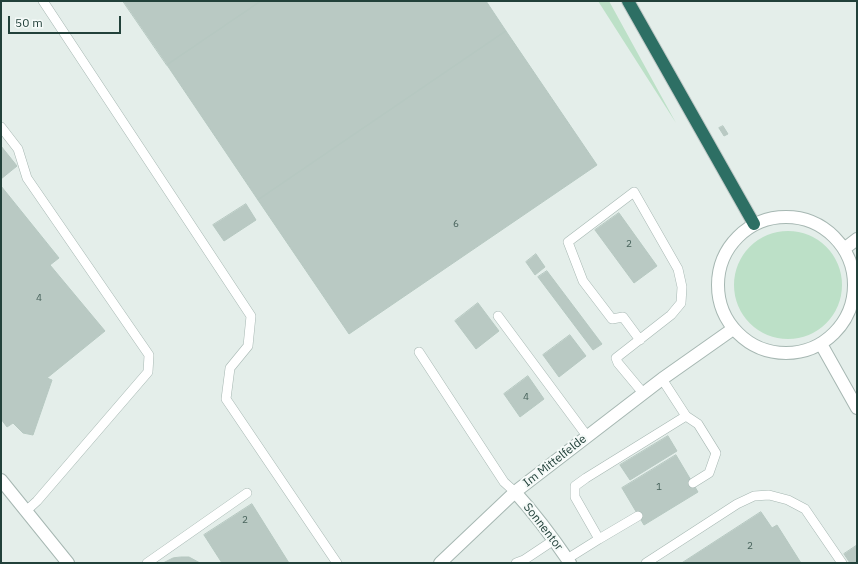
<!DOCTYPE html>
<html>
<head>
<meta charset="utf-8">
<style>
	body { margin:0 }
	#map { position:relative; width:858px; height:564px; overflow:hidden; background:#e4eeea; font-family:"IBM Plex Sans",sans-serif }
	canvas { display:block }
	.frame { position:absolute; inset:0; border:2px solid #22413a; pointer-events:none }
	.scale { position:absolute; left:8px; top:16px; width:113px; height:18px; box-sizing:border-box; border:2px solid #22413a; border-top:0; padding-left:5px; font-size:12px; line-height:14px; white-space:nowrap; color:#22413a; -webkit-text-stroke:3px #f5faf8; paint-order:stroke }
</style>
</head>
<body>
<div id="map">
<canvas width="858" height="564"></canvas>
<div class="frame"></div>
<div class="scale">50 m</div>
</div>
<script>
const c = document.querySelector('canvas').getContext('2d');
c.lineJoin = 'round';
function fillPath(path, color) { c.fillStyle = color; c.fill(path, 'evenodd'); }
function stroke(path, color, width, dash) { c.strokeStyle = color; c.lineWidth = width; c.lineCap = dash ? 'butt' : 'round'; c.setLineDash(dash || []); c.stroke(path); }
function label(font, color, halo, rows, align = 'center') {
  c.font = font + ' "IBM Plex Sans",sans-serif'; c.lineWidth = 4; c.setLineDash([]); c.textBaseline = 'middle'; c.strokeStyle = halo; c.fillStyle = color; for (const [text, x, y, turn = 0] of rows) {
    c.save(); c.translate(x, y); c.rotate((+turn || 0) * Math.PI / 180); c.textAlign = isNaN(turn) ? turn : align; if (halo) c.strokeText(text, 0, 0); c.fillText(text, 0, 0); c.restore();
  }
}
fillPath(new Path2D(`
	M 598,1 L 609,1 L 676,123 Z
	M734 285a54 54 0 1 1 108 0a54 54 0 1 1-108 0Z`), '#bce0c7');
const building = new Path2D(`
	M 123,1 L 261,1 L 167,65 Z
	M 261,1 L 486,1 L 506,31 L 258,200 L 167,65 Z
	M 506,31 L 597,165 L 349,334 L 258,200 Z
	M 723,126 L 728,134 L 724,136 L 719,128 Z
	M 1,146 L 17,166 L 1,179 Z
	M 1,186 L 59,258 L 50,265 L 105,331 L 47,378 L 52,380 L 33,435 L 23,433 L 13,423 L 7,427 L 1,419 Z
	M 246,204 L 256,220 L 224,241 L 213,225 Z
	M 619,213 L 657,266 L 634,283 L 595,230 Z
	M 536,254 L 545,267 L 535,275 L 526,262 Z
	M 547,271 L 602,344 L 593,350 L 538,277 Z
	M 478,303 L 499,331 L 476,349 L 455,321 Z
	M 570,335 L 586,356 L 559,377 L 543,355 Z
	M 528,376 L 544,399 L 520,417 L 504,394 Z
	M 668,436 L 677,451 L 630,480 L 620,465 Z
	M 676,455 L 698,492 L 644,525 L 622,488 Z
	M 252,504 L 289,563 L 222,563 L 204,535 Z
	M 761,512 L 772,528 L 777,525 L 801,563 L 682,563 Z
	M 856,546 L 857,563 L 850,563 L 844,554 Z
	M 181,557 L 189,557 L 200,563 L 163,563 L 173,558 Z`);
fillPath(building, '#b9c9c3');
stroke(building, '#b6c8c1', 1);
const lane = new Path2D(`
	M 43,1 L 251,316 L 248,346 L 230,368 L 226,399 L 337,563
	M 1,127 L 18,149 L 27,178 L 149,355 L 148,372 L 37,501 L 26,511
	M 498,316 L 587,436
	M 640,340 L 623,317 L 612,319 L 583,281 L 568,242 L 634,192 L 678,269 L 682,287 L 681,303 L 671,315 L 616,358 L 618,363 L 643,393
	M 419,352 L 504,482 L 515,492
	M 686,416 L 698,424 L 716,453 L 709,473 L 693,483
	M 599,539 L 638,516
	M 567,559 L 599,539 L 575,497 L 575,486 L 586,478 L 686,416 L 662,379
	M 147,563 L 247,493
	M 516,563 L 524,560 L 554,540
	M 646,563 L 737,504 L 754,496 L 769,495 L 788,500 L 805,509 L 842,563`);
const street = new Path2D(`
	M718 285a68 68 0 1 1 136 0a68 68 0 1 1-136 0Z
	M 844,249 L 857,239
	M 821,344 L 857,408
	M 1,480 L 68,563
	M 515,492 C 535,514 553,538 570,563
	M 440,563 L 515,492 L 662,379 L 733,329`);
const highway = new Path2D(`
	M 628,1 L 754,224`);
stroke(lane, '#a6b7b2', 10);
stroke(street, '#a6b7b2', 14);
stroke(highway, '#c1cac8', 14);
stroke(lane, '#fff', 9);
stroke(street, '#fff', 12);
stroke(highway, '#2d6f64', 12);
label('10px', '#48635c', null, [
	["6",456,224],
	["2",629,244],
	["4",39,298],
	["4",526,397],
	["1",659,487],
	["2",245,520],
	["2",750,546]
]);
label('12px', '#22413a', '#f5faf8', [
	["Im Mittelfelde",555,461,-38],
	["Sonnentor",543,527,52]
]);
</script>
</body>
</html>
